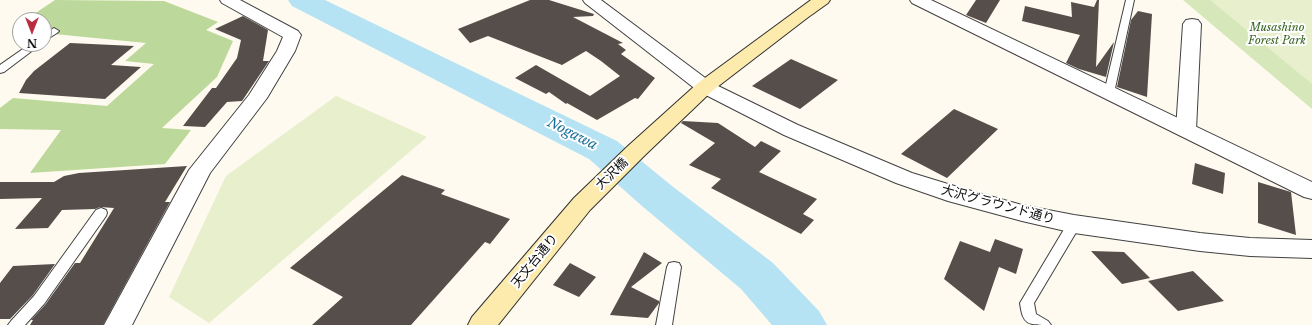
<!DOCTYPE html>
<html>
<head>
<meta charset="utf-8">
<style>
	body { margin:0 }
	#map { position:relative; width:1312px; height:325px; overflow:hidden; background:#fefaef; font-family:"Libre Baskerville",serif }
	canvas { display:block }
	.north { position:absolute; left:12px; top:12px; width:40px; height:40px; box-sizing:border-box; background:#fff; border:1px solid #9f9f9f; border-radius:50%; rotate:180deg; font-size:11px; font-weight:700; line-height:16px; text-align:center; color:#0e0e0e }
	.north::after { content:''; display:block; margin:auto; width:14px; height:18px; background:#b92b40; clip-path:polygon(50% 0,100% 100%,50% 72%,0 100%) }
</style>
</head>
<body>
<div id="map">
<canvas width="1312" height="325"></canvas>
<div class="north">N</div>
</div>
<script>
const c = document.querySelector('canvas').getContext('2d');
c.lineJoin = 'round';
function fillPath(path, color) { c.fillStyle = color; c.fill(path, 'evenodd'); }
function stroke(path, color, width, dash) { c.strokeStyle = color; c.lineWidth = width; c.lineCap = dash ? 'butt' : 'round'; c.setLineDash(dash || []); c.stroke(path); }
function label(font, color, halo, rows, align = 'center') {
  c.font = font + ' "Libre Baskerville","Noto Sans JP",serif'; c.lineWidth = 4; c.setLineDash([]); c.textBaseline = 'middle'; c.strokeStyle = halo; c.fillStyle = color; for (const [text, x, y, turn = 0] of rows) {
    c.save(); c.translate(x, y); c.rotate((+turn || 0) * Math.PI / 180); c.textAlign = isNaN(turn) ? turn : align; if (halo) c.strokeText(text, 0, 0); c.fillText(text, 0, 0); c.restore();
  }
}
fillPath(new Path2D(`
	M 1183,0 L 1312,0 L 1312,109 Z`), '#d6e8ba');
fillPath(new Path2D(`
	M 55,0 L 164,1 L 218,22 L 206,30 L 233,41 L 217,77 L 162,128 L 191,130 L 165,164 L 30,173 L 61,130 L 0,129 L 0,108 L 13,98 L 107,106 L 154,64 L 125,61 L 146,43 L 44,33 L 44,20 L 25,20 Z`), '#bcd89a');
fillPath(new Path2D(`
	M 1210,0 L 1312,0 L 1312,84 Z
	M 336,96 L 427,137 L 209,323 L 169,297 L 226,176 Z`), '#e7efcc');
fillPath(new Path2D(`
	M 288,0 L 325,0 L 617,141 L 672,186 L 773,263 L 819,311 L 827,325 L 772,325 L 741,289 L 642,206 L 589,159 L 292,6 Z`), '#b6e3f4');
fillPath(new Path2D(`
	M 530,0 L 549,0 L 594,14 L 593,16 L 573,17 L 623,43 L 618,44 L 626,50 L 621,54 L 655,78 L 638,99 L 635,98 L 597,120 L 567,103 L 566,104 L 549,92 L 546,94 L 515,78 L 536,65 L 590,96 L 620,76 L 601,61 L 586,51 L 562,65 L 488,36 L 470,43 L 458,29 Z
	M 976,0 L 1000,0 L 986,23 L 966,15 Z
	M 1097,0 L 1099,0 L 1096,67 L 1114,42 L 1106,77 L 1079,69 L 1066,63 L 1080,35 L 1022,21 L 1025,6 L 1072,17 L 1071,2 L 1094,7 Z
	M 1138,11 L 1152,14 L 1147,97 L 1117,87 L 1131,20 Z
	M 243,16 L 268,30 L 263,61 L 269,61 L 242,101 L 227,102 L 205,127 L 183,126 L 212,88 L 216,88 L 237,58 L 241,40 L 215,29 Z
	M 70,43 L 134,46 L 111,65 L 141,67 L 105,99 L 19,93 L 26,80 L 34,71 Z
	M 791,59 L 838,80 L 800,109 L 752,86 Z
	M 954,109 L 998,129 L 947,178 L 901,154 Z
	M 683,121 L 718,123 L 755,147 L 761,141 L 781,151 L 759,172 L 817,199 L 803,214 L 814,220 L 801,234 L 711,188 L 721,179 L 689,165 L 715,143 L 681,123 Z
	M 1195,163 L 1225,173 L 1223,194 L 1192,184 Z
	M 187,166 L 165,202 L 170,202 L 103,325 L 30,325 L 33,320 L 31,320 L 45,305 L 75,263 L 80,263 L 114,208 L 100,207 L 95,209 L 62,210 L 48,228 L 15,229 L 42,198 L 0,199 L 0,182 L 54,182 L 64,176 L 79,173 Z
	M 402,175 L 445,190 L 441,194 L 510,219 L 490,244 L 485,242 L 411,325 L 312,325 L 343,297 L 290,268 Z
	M 1258,182 L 1291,192 L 1296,235 L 1258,223 Z
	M 995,239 L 1023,249 L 1016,274 L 999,267 L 984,311 L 944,279 L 960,241 L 990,252 Z
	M 1091,251 L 1124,252 L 1150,278 L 1122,284 Z
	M 644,252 L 662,263 L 631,287 L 659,301 L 659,303 L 648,318 L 610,315 Z
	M 570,263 L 596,277 L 579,297 L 553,285 Z
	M 55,264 L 33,295 L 10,319 L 0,319 L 0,283 L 13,266 Z
	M 1193,271 L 1224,301 L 1178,311 L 1148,281 Z`), '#564e4b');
const service = new Path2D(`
	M 1126,0 L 1134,0 L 1114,93 L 1109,96 L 1104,93 Z
	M 54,28 L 59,31 L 57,33 L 44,41 L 44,34 Z
	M 30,44 L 41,44 L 4,72 L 0,73 L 0,65 Z
	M 101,208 L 106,210 L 107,213 L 106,216 L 44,304 L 25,325 L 8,325 L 11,321 L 34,296 L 96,210 Z
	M 1074,219 L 1079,221 L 1081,224 L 1034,303 L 1036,314 L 1048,321 L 1051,325 C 1027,325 1023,325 1020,303 L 1069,221 Z
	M 674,262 L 679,263 L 681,267 L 672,325 L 656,325 L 667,267 L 669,263 Z`);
const minor = new Path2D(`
	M 220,0 L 240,0 L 298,31 L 301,35 L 295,51 L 267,98 L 210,173 L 132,325 L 104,325 L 189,170 L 249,95 L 277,51 L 283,37 L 222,3 Z
	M 1192,19 L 1198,20 L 1201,24 L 1196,130 L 1193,135 L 1186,136 L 1179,135 L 1176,130 L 1183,24 L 1186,20 Z`);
const tertiary = new Path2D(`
	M 583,0 L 601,0 L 712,83 L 798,125 L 912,173 L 961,188 L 1022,205 L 1074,215 L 1200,233 L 1250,238 L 1312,240 L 1312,258 L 1250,256 L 1200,251 L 1074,233 L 1022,221 L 948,201 L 896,183 L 784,135 L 698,91 L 585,3 Z
	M 910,0 L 931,0 L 1312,182 L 1312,199 L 1304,197 L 912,3 Z`);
const secondary = new Path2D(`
	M 811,0 L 830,0 L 828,3 L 807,18 L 712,91 L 644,156 L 590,210 L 498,325 L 468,325 L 472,317 L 574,198 L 628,146 L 698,83 Z`);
stroke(service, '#414141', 2);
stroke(minor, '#414141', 2);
stroke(tertiary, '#414141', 2);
stroke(secondary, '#303030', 2);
fillPath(service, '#fff');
fillPath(minor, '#fff');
fillPath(tertiary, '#fff');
fillPath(secondary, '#fcebad');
label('italic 11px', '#356320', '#fff', [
	["Musashino",1277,28],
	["Forest Park",1277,41]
]);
label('13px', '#0e0e0e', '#fff', [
	["大沢橋",612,174,-44],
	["大沢グラウンド通り",998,205,15],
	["天文台通り",535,261,-51]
]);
label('italic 14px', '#1c719b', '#fff', [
	["Nogawa",572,134,27]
]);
</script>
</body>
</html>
